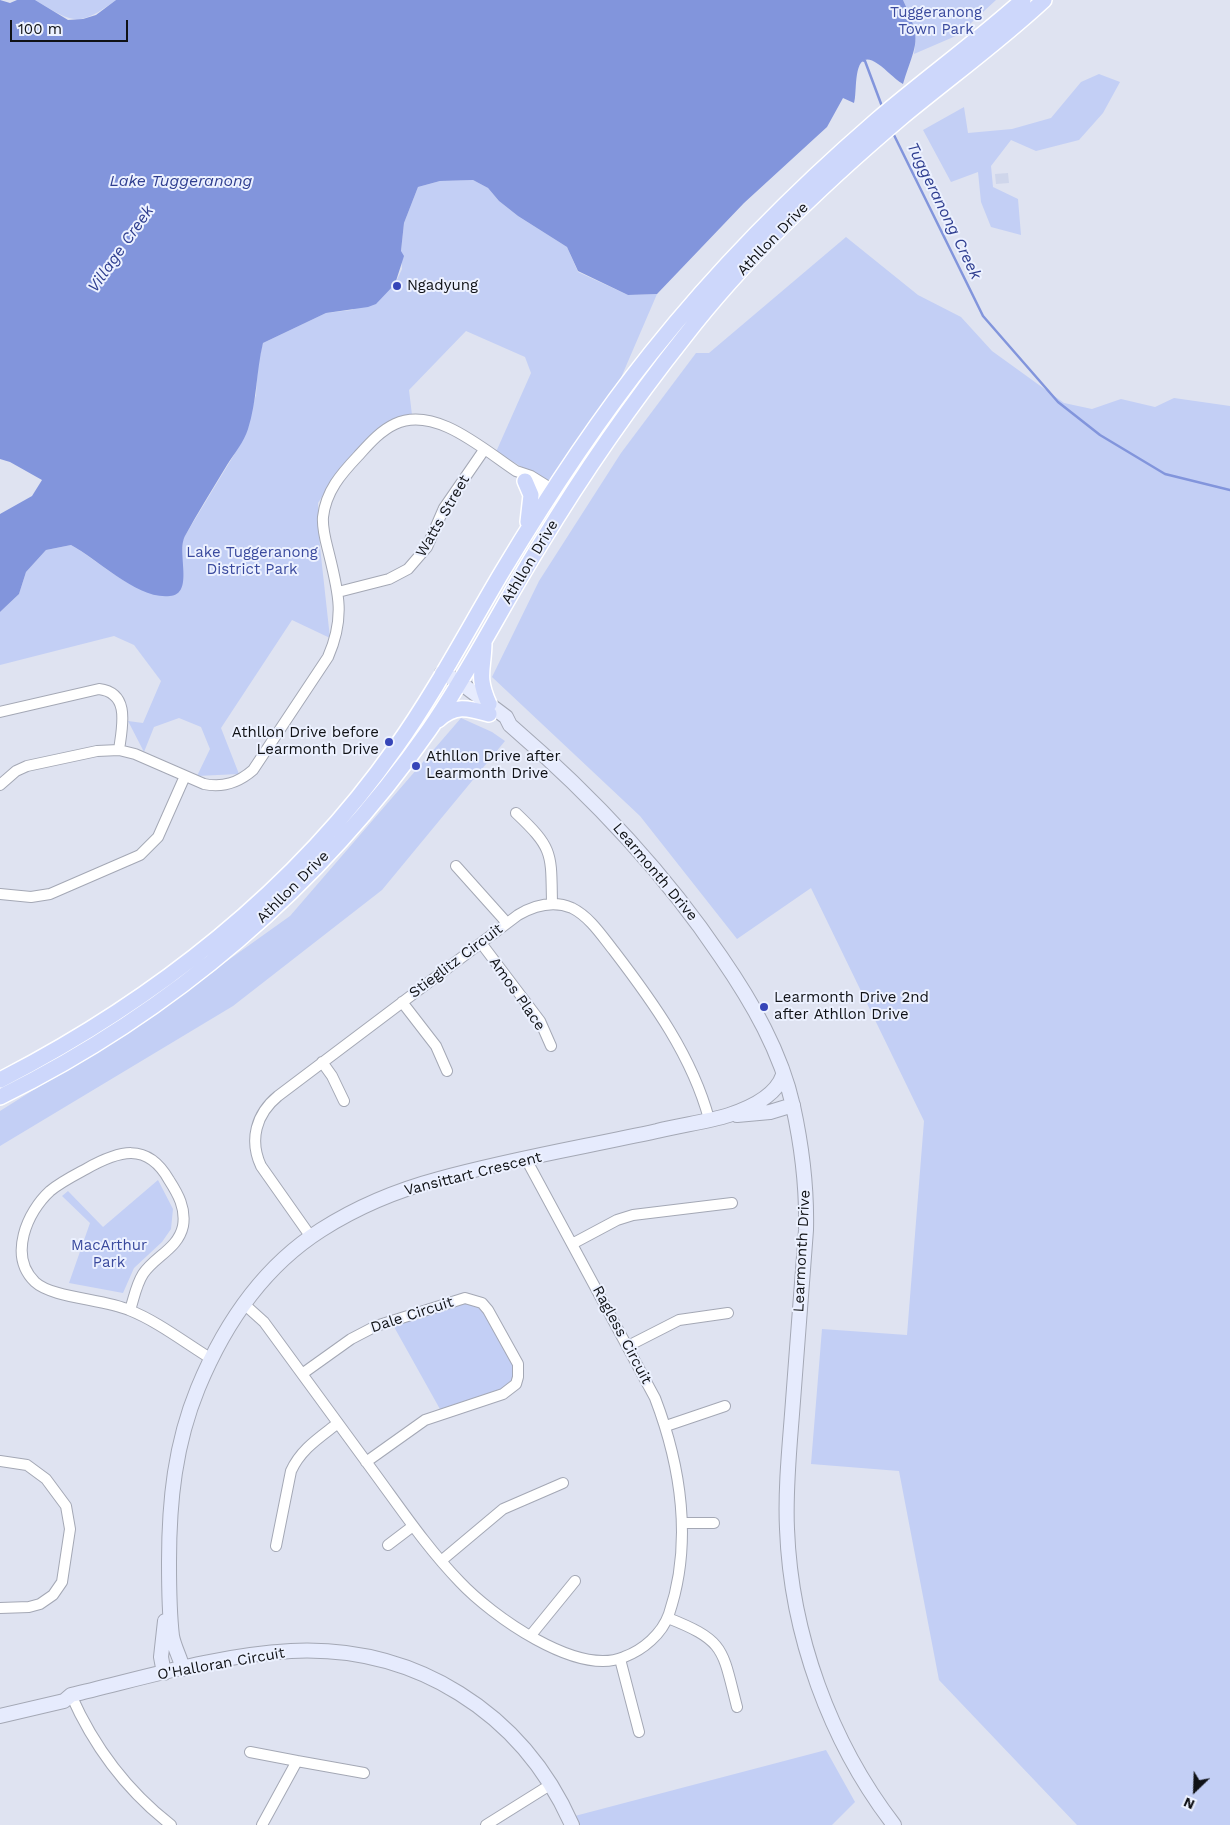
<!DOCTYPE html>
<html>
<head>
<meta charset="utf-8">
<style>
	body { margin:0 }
	#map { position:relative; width:1230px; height:1825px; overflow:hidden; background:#dfe3f1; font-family:"Work Sans",sans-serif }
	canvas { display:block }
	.north { position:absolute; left:1170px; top:1765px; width:50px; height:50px; -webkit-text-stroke:4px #ecf1ff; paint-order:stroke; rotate:204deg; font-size:14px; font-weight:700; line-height:20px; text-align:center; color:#101216 }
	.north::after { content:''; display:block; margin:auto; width:18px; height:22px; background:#101216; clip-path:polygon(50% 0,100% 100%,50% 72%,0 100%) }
	.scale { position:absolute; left:10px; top:20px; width:118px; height:22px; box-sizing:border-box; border:2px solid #101216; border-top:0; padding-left:6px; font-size:15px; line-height:18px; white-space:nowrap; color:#101216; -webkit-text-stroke:4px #ecf1ff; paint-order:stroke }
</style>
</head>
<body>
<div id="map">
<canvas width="1230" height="1825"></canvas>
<div class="north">N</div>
<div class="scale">100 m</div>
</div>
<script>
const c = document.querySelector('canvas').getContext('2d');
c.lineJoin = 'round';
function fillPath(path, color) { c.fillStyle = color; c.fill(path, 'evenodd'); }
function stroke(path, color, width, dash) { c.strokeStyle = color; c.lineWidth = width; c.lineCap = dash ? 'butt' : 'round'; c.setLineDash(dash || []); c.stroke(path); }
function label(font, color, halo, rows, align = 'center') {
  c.font = font + ' "Work Sans",sans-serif'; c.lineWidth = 4; c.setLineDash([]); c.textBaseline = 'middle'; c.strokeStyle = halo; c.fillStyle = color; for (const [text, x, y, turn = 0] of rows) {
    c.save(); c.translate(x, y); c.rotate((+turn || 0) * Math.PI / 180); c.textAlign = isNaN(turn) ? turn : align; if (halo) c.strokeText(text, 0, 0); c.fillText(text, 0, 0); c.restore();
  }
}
fillPath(new Path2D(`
	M 1008,173 L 1009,183 L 996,184 L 995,174 Z`), '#cfd6eb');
fillPath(new Path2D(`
	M 35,0 L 116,0 C 78,28 73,23 35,0 Z
	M 903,0 L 996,0 L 958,35 L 914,54 C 918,31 913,21 903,0 Z
	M 1099,74 L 1120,82 L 1103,113 L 1079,140 L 1036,151 L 1011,140 L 991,166 L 993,187 L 1018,199 L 1021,235 L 991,227 L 981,202 L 978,172 L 951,182 L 923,130 L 964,107 L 968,133 L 1012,129 L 1051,118 L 1081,82 Z
	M 473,180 L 488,188 L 499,201 L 518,216 L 567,247 L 578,272 L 628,295 L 657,294 L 617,387 L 550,483 L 496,452 L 531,373 L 525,357 L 466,331 L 409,390 L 412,415 L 390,420 L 338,472 L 318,503 L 320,547 L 330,638 L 292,620 L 221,728 L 239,774 L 197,776 L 210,749 L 201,727 L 179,718 L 154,727 L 144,752 L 128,721 L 143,723 L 161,681 L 134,645 L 114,636 L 0,665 L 0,612 L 19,594 L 26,572 L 46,550 L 71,545 C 105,565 131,594 171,596 L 182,555 L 183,539 L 240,445 L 256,395 L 258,363 L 263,343 L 326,313 L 352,310 L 395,284 L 402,269 L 401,251 L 404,223 L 418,187 L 440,181 Z
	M 846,237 L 918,295 L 961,317 L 992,351 L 1064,403 L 1092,409 L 1121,399 L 1155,407 L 1174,398 L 1230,406 L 1230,1825 L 1077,1825 L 939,1680 L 899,1471 L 811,1464 L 822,1329 L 907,1335 L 924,1121 L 811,888 L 737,939 L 640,816 L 492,677 L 539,581 L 621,453 L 696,353 L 709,353 Z
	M 461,718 L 492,732 L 505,741 L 382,890 L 233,1006 L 0,1146 L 0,1111 L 143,1021 L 290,916 Z
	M 158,1180 L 173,1209 L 171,1229 L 162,1242 L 134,1268 L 123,1293 L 69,1283 L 90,1223 L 62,1196 L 68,1191 L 103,1227 Z
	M 470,1302 L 480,1307 L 512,1361 L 512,1383 L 505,1390 L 441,1411 L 393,1325 Z
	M 826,1750 L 855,1802 L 832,1825 L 574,1825 L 571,1817 Z`), '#c3cff5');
fillPath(new Path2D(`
	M 0,0 L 10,3 L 17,0 L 35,0 L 68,20 L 83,19 L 96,15 L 116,0 L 903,0 C 923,42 916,42 903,84 C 893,78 887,70 878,64 C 851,45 858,93 854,103 L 843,98 L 827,127 L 744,203 L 657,294 L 628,295 L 578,271 L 567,247 L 518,216 L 499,201 L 488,188 L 473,180 L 440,181 L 418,187 L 404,223 L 401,251 L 404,256 L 395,284 L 376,304 L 368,307 L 326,313 L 263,343 C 256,372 257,401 248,429 C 244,442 234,454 227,465 C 213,488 198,512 185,536 C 176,552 195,594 170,596 C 138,600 99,560 71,545 L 46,550 L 26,572 L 19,594 L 0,612 L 0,514 L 32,496 L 42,480 L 10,462 L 0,459 Z`), '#8295dc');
stroke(new Path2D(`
	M 862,60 L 865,61 L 883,109
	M 893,133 L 983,316 L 1058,402 L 1100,435 L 1165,474 L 1230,490`), '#8295dc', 2.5);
const street = new Path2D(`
	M 525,481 L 564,506
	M 338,592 L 389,579 L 408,569 L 427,547 L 444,508 L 484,450
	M 0,712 L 99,689 C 131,693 122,727 119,750
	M 0,785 L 16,771 L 27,766 L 97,751 L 119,750 L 135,754 L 204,784 C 223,788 238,783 253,770 L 328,657 C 345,618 339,594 329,554 C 326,542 322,529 323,517 C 326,491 341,474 358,456 C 369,444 380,431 395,424 C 435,405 484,450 516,471 L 531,476 L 568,499
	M 516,813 C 554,849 551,853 552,904
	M 456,866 L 507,923
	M 0,894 L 31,897 L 50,894 L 140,855 L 158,837 L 185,776
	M 481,943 L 540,1021 L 551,1046
	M 402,1002 L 436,1046 L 447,1071
	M 322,1062 L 332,1076 L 344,1101
	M 311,1237 L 261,1166 C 249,1140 256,1114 278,1096 L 518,915 C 535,905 553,900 572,908 C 590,917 602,936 614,951 C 653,1002 692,1056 709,1119
	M 572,1244 L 617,1220 L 633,1215 L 732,1203
	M 244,1304 L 264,1322 C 300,1372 337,1421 373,1471 C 401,1509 427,1548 460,1582 C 491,1615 577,1677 624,1657 C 643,1650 662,1634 669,1614 C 693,1543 681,1466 655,1398 L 526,1159
	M 130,1310 C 134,1298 136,1285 143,1274 C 155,1256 178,1249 183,1226 C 186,1208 178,1194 169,1180 C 147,1141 118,1151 86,1169 C 73,1176 61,1182 50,1191 C 27,1212 8,1256 35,1282 C 52,1298 104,1299 129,1310 C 157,1321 184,1342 210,1358
	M 628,1346 L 679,1320 L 728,1313
	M 302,1374 L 351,1339 L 376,1326 L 465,1298 L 482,1303 L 488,1310 L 518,1364 L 518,1377 L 516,1384 L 503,1394 L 425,1420 L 366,1462
	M 666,1426 L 725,1406
	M 0,1461 L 27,1465 L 46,1479 L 66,1506 L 70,1529 L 62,1582 L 53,1595 L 40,1604 L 29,1607 L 0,1608
	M 682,1523 L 714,1523
	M 388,1545 L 413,1526
	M 276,1546 L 291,1471 C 301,1449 319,1438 338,1423
	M 441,1561 L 503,1509 L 563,1483
	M 668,1618 C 726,1641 722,1649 737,1707
	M 531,1635 L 575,1581
	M 620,1659 L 639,1732
	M 71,1695 C 94,1747 126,1790 171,1825
	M 250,1752 L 297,1761
	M 262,1825 L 297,1761 L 364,1773
	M 486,1825 L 550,1785`);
const secondary = new Path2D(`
	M 442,673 L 458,681 L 506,717 L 510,725 C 590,794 662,869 721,957 C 752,1002 781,1052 793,1106 C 802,1147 807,1188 806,1230 C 802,1287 797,1344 793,1401 C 790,1443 785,1487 787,1529 C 791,1634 830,1742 894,1825
	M 737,1115 L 770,1112 L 793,1105
	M 183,1669 C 180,1657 174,1647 172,1636 C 169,1611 169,1587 169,1562 C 169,1501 175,1444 198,1388 C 224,1325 263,1267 321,1230 C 357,1207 398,1190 439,1179 C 511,1159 584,1147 657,1131 C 680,1125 707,1122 729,1115 C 750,1108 776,1096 783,1075
	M 164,1673 L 161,1657 L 165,1621
	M 0,1716 L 64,1701 L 71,1695 C 143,1678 217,1655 291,1651 C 415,1645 522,1712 572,1825`);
const primary = new Path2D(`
	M 525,481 L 531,495 L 528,522
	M 484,641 C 484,670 476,675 489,704
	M 438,720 C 455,704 468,708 489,714
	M 0,1080 C 154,1001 296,890 396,747 C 435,692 467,631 502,572 C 547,497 596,422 651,353 C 718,269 795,191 877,120 C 925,79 976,42 1023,0
	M 0,1097 C 171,1013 320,886 429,730 C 470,671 502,606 540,545 C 584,472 632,403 685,336 C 747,256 824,183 902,117 C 949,78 999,42 1044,0`);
stroke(street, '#a4a8b5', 12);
stroke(secondary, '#a4a8b5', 16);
stroke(primary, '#fff', 18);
stroke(street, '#fff', 10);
stroke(secondary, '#e6ebfd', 14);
stroke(primary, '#cdd7fb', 15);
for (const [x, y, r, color] of [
	[397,286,5,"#3645b8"],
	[389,742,5,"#3645b8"],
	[416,766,5,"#3645b8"],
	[764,1007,5,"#3645b8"]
]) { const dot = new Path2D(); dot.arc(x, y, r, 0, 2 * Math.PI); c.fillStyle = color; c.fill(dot); stroke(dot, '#ecf1ff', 2); }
label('15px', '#3a4a9e', '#ecf1ff', [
	["Tuggeranong",936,13],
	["Town Park",936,30],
	["Lake Tuggeranong",252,553],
	["District Park",252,570],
	["MacArthur",109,1246],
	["Park",109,1263]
]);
label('15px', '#101216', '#ecf1ff', [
	["Athllon Drive",773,239,-46],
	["Watts Street",443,516,-60],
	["Athllon Drive",530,562,-59],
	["Learmonth Drive",655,872,50],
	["Athllon Drive",293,887,-45],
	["Stieglitz Circuit",456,961,-37],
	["Amos Place",517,994,55],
	["Vansittart Crescent",473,1174,-14],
	["Learmonth Drive",802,1251,-87],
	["Dale Circuit",412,1315,-18],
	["Ragless Circuit",622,1335,62],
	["O'Halloran Circuit",221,1664,-10]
]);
label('15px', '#101216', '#ecf1ff', [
	["Ngadyung",407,286],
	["Athllon Drive before",379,733,"right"],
	["Learmonth Drive",379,750,"right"],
	["Athllon Drive after",426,757],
	["Learmonth Drive",426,774],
	["Learmonth Drive 2nd",774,998],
	["after Athllon Drive",774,1015]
], 'left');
label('italic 16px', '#2f3e90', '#ecf1ff', [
	["Lake Tuggeranong",181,181],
	["Tuggeranong Creek",944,211,64],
	["Village Creek",121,249,-55]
]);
</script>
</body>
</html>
